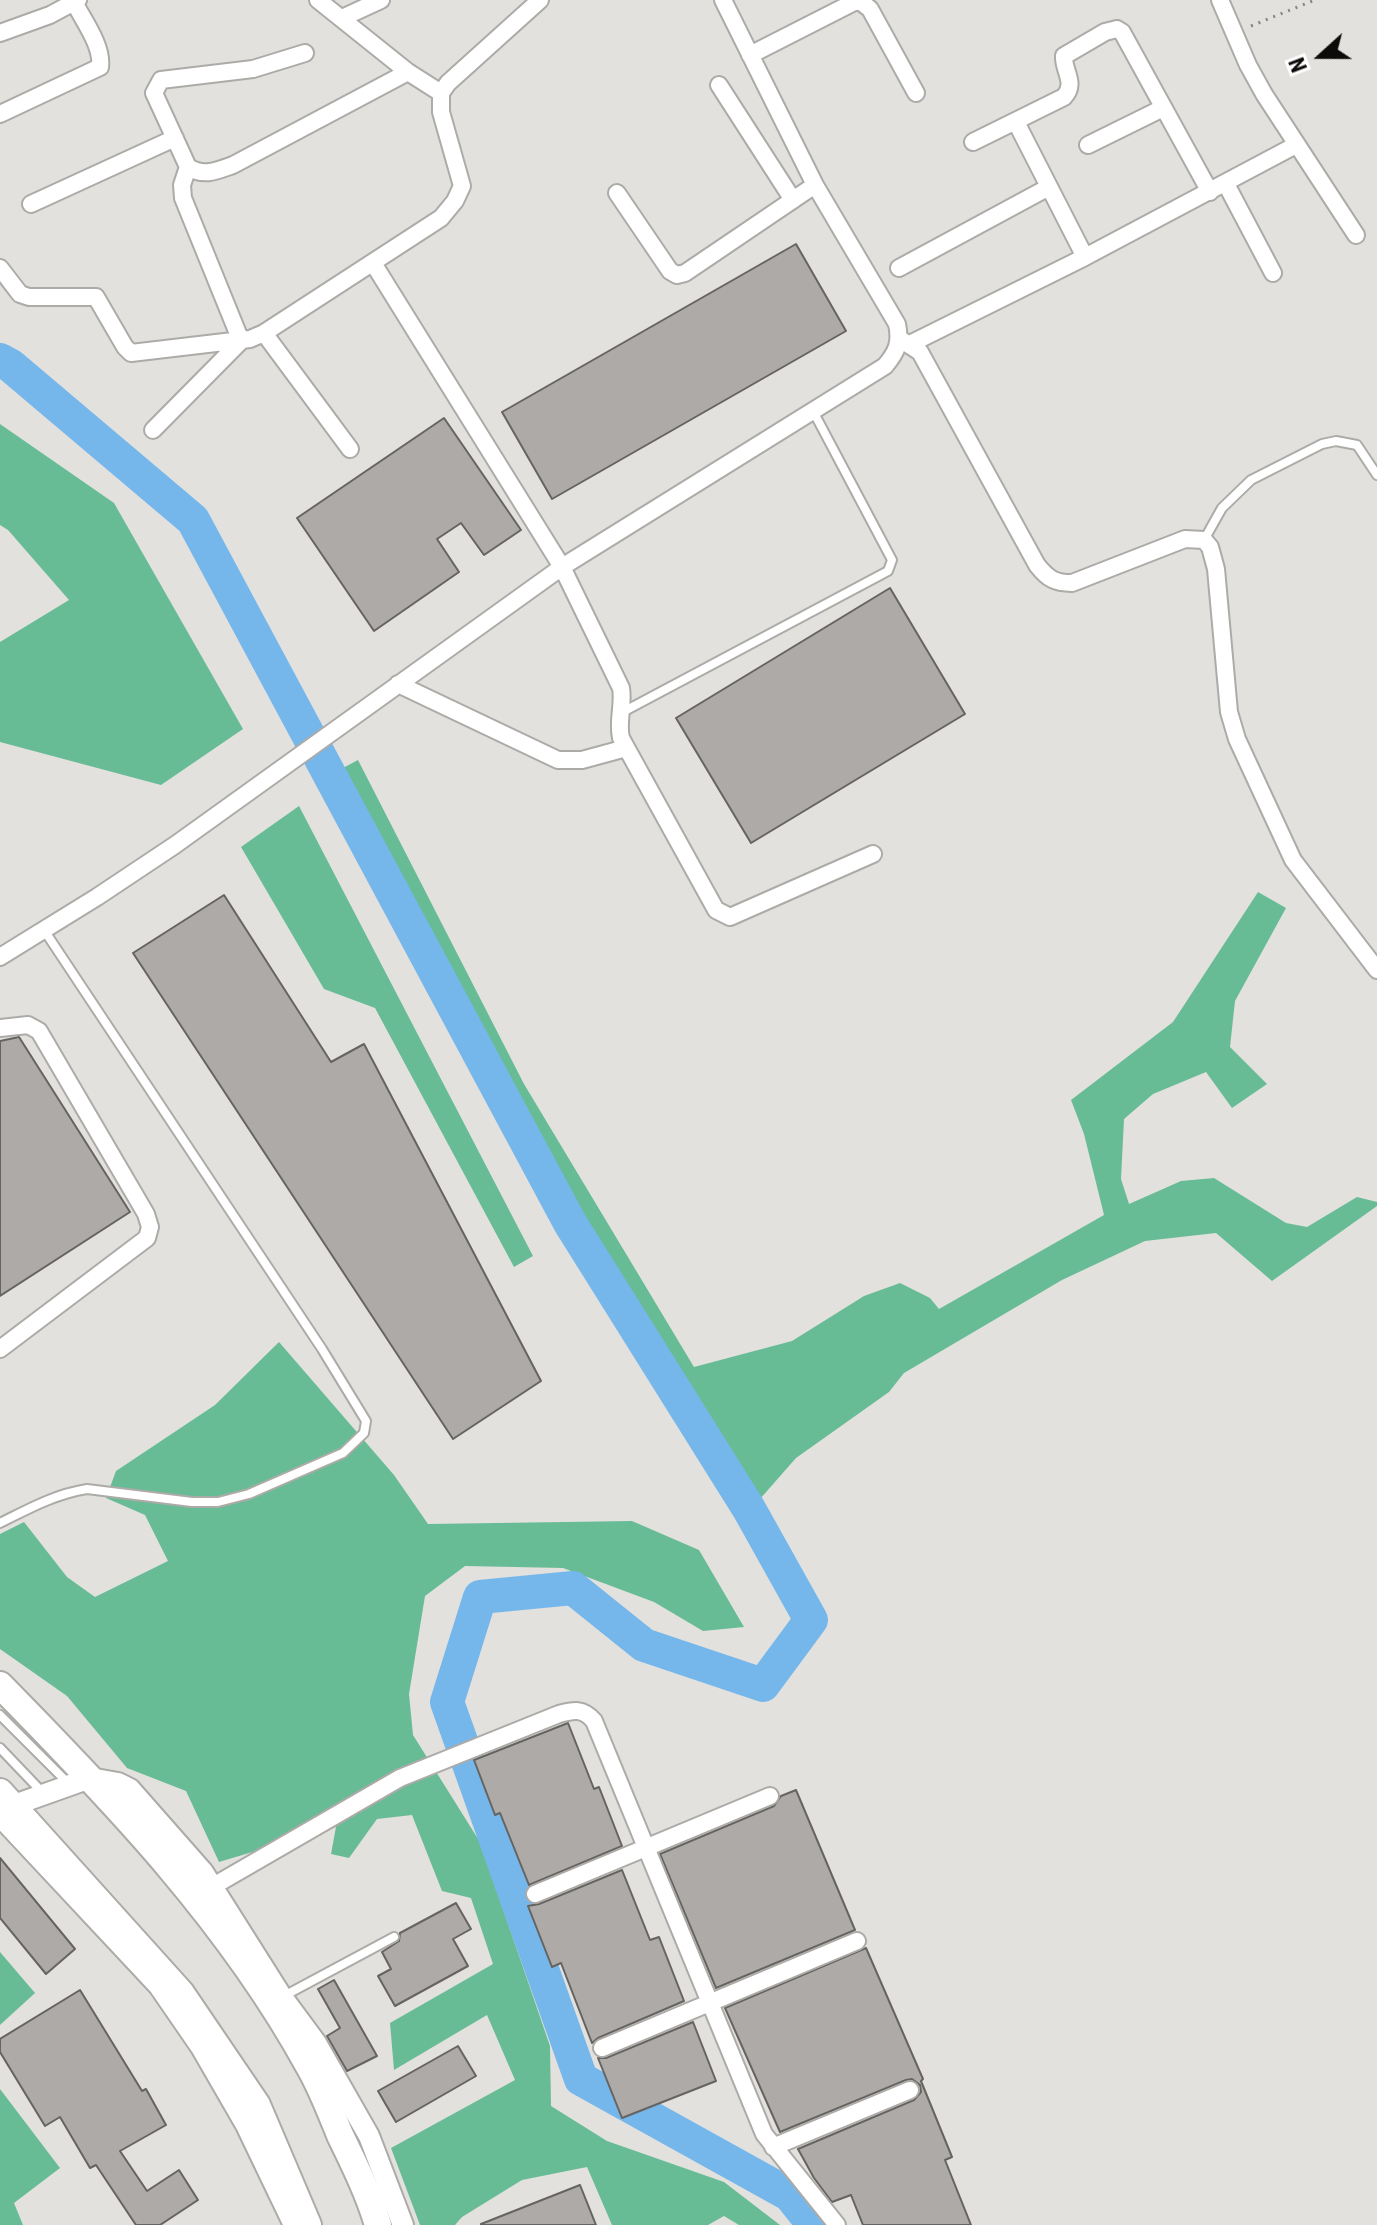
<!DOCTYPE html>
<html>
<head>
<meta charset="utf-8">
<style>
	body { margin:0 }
	#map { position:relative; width:1377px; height:2225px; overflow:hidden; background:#e3e1de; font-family:"Roboto Condensed",sans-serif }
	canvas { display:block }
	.north { position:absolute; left:1281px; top:16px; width:80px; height:80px; -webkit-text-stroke:6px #fff; paint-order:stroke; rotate:249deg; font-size:22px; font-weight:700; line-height:32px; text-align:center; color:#0c0b0a }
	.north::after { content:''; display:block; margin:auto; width:28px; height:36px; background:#0c0b0a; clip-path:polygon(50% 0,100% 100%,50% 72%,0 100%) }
</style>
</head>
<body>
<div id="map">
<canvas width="1377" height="2225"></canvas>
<div class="north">N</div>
</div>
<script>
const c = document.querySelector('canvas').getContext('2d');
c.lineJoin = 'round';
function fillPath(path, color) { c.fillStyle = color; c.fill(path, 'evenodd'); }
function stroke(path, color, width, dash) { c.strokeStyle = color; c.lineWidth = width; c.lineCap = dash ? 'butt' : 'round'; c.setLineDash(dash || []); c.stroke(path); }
fillPath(new Path2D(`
	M 0,424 L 114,503 L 243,729 L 161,785 L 0,742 L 0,642 L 69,600 L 8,530 L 0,525 Z
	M 358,760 L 524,1084 L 694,1367 L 792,1341 L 864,1296 L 900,1283 L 930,1298 L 939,1309 L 1104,1215 L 1084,1134 L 1071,1100 L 1173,1022 L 1258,892 L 1286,908 L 1235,1001 L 1230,1047 L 1267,1084 L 1232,1108 L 1206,1072 L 1153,1094 L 1124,1119 L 1121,1179 L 1129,1204 L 1181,1181 L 1214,1178 L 1286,1223 L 1307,1227 L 1357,1197 L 1377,1202 L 1377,1206 L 1272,1281 L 1216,1233 L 1145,1241 L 1062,1280 L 904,1373 L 889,1392 L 796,1458 L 760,1499 L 695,1404 L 545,1162 L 343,768 Z
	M 299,806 L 533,1256 L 514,1267 L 375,1008 L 324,989 L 241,847 Z
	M 279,1342 L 394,1475 L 428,1524 L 632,1521 L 699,1550 L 744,1627 L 703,1631 L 654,1602 L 563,1568 L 465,1566 L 425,1596 L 409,1694 L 413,1735 L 480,1842 L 550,2046 L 551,2106 L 607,2141 L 724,2182 L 780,2225 L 739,2225 L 724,2216 L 708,2225 L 612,2225 L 587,2167 L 522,2180 L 462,2217 L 455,2225 L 420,2225 L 391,2148 L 515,2080 L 487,2015 L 394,2070 L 390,2023 L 493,1964 L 471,1898 L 442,1891 L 412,1815 L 377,1819 L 349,1858 L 331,1854 L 336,1827 L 219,1862 L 186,1791 L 127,1768 L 67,1696 L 0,1649 L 0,1534 L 24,1522 L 67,1577 L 95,1597 L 168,1561 L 145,1515 L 106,1498 L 116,1471 L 215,1405 Z
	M 0,1952 L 35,1993 L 0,2025 Z
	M 0,2089 L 60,2168 L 14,2203 L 23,2225 L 0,2225 Z`), '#68bc95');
stroke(new Path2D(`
	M 0,360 L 11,366 L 193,520 L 570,1223 L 749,1509 L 811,1620 L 763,1685 L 644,1645 L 573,1588 L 480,1597 L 447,1702 L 581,2079 L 790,2195 L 814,2225`), '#76b7eb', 34);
const building = new Path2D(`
	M 796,244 L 846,331 L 552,499 L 502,412 Z
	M 444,418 L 521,530 L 484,555 L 461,523 L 437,539 L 459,572 L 374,631 L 297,518 Z
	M 890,588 L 965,714 L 751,843 L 676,718 Z
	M 224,895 L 331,1062 L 364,1044 L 541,1381 L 453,1439 L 133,953 Z
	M 19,1037 L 130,1212 L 0,1296 L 0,1041 Z
	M 568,1723 L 594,1789 L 599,1787 L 622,1846 L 529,1885 L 500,1813 L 495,1815 L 474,1760 Z
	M 796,1790 L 855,1930 L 716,1988 L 660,1854 L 774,1806 L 781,1796 Z
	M 0,1858 L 75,1949 L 46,1974 L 0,1918 Z
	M 622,1870 L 650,1940 L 659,1937 L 684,2001 L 598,2038 L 592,2043 L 561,1963 L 552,1967 L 528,1906 L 539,1904 Z
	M 456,1903 L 471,1929 L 453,1939 L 468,1966 L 395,2006 L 378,1976 L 391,1969 L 382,1952 L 399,1941 L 400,1933 Z
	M 866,1948 L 923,2079 L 921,2081 L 952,2157 L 945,2160 L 971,2225 L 863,2225 L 851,2195 L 832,2202 L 814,2178 L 798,2149 L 914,2100 L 921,2092 L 920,2085 L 912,2079 L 906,2080 L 780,2132 L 725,2008 Z
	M 334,1980 L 377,2056 L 347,2071 L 327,2036 L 340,2028 L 318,1989 Z
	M 80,1990 L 142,2091 L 146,2089 L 166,2125 L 120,2151 L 147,2191 L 179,2170 L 198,2200 L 160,2225 L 136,2225 L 96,2165 L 90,2168 L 60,2117 L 45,2126 L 0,2052 L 0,2039 Z
	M 693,2022 L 716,2081 L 622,2118 L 598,2058 L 606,2058 Z
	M 458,2046 L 476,2076 L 396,2122 L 378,2091 Z
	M 580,2185 L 596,2225 L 481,2225 L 481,2224 Z`);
fillPath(building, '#adaaa8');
stroke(building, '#666461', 2);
const service = new Path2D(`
	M 1204,540 L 1222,508 L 1251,480 L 1322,444 L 1336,441 L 1357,445 L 1377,475
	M 621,713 L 888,571 L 892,560 L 813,411
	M 0,1523 C 28,1509 55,1494 87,1489 L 192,1502 L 218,1502 L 249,1494 L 343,1453 L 364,1433 L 366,1421 L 322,1349 L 44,930
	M 0,1715 L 70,1785
	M 0,1748 L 43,1793
	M 282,1997 L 394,1937`);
const minor = new Path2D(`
	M 318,0 L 408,72 L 441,93
	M 1220,0 L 1248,65 L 1264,94 L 1356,235
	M 342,18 L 381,0
	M 0,33 L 50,15 L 78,0
	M 305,53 L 253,69 L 161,80 L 154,93 L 188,167 C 204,177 216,171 233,165 L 408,72
	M 750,55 L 854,2 L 861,2 L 870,9 L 916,93
	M 719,85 L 793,200
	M 0,114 L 100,67 C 103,46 83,20 74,2
	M 1016,122 L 1085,257
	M 973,142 L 1064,97 C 1077,83 1063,71 1064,56 L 1105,32 L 1117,29 L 1122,32 L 1210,192
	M 1088,145 L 1163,108
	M 1226,184 L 1273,273
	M 617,193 L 670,271 L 677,275 L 685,273 L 815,185
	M 31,204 L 175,138
	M 373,263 L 562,567 L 621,688 C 624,705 617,721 621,738 L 716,910 L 730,917 L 873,854
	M 0,268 L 20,294 L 29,297 L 96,297 L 125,347 L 131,353 L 250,339 L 264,333 L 441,218 L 455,201 L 462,186 L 441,112 L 441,93 L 448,83 L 540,0
	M 899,268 L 1049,187
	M 264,333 L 350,449
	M 900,339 L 920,352 L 1037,565 C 1048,579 1055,583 1072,583 L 1185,539 L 1204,540 L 1210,547 L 1216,569 L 1229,712 L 1237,739 L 1293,860 L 1377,970
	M 910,344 L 1085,257 L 1296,145
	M 153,430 L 241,341 L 183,198 L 182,185 L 188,167
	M 398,684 L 558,760 L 582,760 L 626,748
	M 0,957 L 97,897 L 175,845 L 562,567 L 885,366 C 897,352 901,342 897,324 L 815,185 L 723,0
	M 0,1028 L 28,1025 L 39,1031 L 146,1214 L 150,1227 L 147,1238 L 0,1349
	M 203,1892 L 400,1778 L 559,1714 C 574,1710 583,1708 594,1721 L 764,2134 L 837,2225
	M 535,1894 L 770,1796
	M 602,2048 L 857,1941
	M 773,2147 L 910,2090`);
const tertiary = new Path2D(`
	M 0,1810 L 90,1778 L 118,1783 L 130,1789 L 203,1872 L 282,1997 L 316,2043 L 369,2136 L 403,2225
	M 0,1816 L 159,1986 L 201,2047 L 246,2125 L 294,2225`);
const trunk = new Path2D(`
	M 0,1685 C 115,1802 231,1923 310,2068 C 322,2089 331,2113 340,2135 C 354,2164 369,2194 378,2225
	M 0,1792 L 181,1993 L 257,2105 L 308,2225`);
stroke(service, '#adaba8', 12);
stroke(minor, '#adaba8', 20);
stroke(tertiary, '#adaba8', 24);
stroke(trunk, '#adaba8', 30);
stroke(new Path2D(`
	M 1251,26 L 1315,0`), '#878583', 3, [2, 6]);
stroke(service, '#fff', 8);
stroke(minor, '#fff', 16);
stroke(tertiary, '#fff', 20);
stroke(trunk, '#fff', 26);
</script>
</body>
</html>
